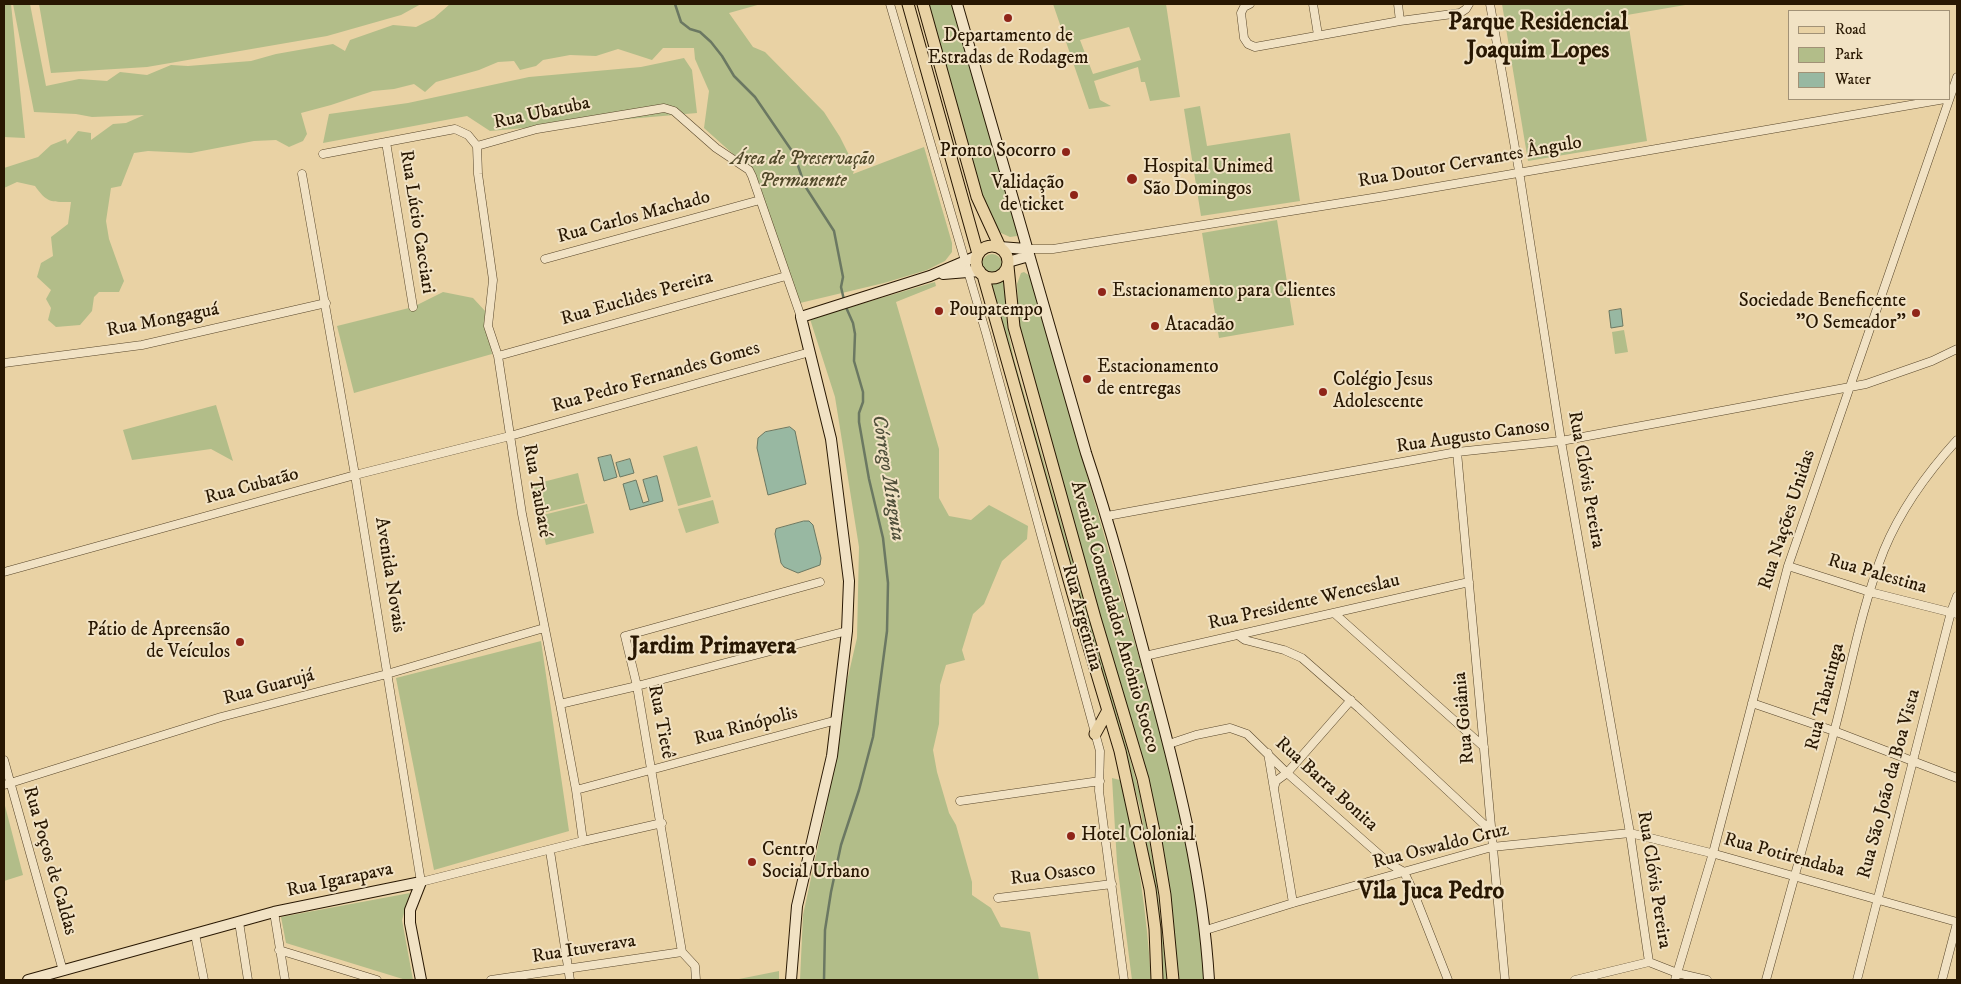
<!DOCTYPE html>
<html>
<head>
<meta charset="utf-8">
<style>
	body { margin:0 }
	#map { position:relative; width:1961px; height:984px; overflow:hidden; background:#e9d2a4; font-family:"IM FELL DW Pica",serif }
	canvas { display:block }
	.frame { position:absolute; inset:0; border:5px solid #281702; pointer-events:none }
	.legend { position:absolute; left:1788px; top:10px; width:162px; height:90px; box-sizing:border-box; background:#f1e2c4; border:1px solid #a19176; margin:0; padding:6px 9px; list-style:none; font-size:15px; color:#281702 }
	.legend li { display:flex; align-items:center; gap:10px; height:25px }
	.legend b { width:25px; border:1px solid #a19176 }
</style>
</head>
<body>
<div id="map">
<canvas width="1961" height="984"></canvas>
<div class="frame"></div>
<ul class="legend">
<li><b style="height:6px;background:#e9d2a4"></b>Road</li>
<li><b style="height:14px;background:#b2bd89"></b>Park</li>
<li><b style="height:14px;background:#98b8a2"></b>Water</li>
</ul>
</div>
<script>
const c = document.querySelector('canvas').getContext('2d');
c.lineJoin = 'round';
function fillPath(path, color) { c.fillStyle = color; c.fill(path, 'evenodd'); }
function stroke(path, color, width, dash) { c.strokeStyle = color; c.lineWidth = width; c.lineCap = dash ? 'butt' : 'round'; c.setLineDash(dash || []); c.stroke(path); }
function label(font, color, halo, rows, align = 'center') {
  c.font = font + ' "IM FELL DW Pica",serif'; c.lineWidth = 4; c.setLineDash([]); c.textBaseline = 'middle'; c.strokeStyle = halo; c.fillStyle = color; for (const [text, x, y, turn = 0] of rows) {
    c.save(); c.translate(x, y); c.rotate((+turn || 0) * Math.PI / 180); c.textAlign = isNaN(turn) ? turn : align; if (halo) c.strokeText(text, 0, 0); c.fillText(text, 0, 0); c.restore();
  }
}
fillPath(new Path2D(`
	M 4,4 L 11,4 L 25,138 L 4,137 Z
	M 13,4 L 30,4 L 46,86 L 79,79 L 107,81 L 120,72 L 147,75 L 171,65 L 188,66 L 251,61 L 276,54 L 333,44 L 345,51 L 350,40 L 393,25 L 416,27 L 434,18 L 450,4 L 761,4 L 729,13 L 753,47 L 765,52 L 824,112 L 840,137 L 855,167 L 853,174 L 924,147 L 952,243 L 952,252 L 945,261 L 927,270 L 884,283 L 800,303 L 753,172 L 704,128 L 709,91 L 695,59 L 694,48 L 663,48 L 652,60 L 618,49 L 596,56 L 570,55 L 543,60 L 536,66 L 520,70 L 514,61 L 498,62 L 479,70 L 436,82 L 425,92 L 414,84 L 394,89 L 373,91 L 331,105 L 301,113 L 307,134 L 303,141 L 289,147 L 276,140 L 254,141 L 191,153 L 148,151 L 134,153 L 121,186 L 111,188 L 106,221 L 109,239 L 124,281 L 119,292 L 99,292 L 94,297 L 92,311 L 80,325 L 56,327 L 48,320 L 51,308 L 46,299 L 51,290 L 37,277 L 41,263 L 53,256 L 51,237 L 68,224 L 71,202 C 51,202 47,203 35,186 L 17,182 L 4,188 L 4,168 L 38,157 L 51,145 L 66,139 L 67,144 L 78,131 L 91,133 L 91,140 L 113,124 L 126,123 L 144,115 L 92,117 L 76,114 L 34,112 Z
	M 39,4 L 421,4 L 401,15 L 327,36 L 147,67 L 51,73 Z
	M 927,4 L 953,4 L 1018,229 L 1017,236 L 1010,237 L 1001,233 L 997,229 L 982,196 Z
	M 1053,4 L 1166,4 L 1180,97 L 1150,101 L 1145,82 L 1141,82 L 1138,67 L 1094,81 L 1100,100 L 1111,106 L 1089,109 ZM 1129,27 L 1141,60 L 1093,74 L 1080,40 Z
	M 1502,4 L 1691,4 L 1627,15 L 1647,141 L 1528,161 Z
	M 684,58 L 692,70 L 697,113 L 490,131 L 467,116 L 323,143 L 329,114 L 408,103 L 529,77 L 641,67 Z
	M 1200,106 L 1207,146 L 1290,133 L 1300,201 L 1201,216 L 1184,109 Z
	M 1277,220 L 1294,325 L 1219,338 L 1202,233 Z
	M982 264a10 10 0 1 1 20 0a10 10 0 1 1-20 0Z
	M 1024,272 L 1030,276 L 1167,755 L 1184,828 L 1199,923 L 1204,980 L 1178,980 L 1173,931 L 1103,628 L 1019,325 L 1017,284 L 1021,273 Z
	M 1003,278 L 1006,279 C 1003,307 1008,331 1014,359 L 1139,790 L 1156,875 L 1167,980 L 1161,980 L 1153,879 L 1140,807 L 988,281 Z
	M 935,282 L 936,286 L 896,302 L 939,449 L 939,498 L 949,516 L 971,520 L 989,505 L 1028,526 L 1027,539 L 1002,561 L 984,604 L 973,614 L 962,650 L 965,660 L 946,665 L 940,685 L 939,724 L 933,750 L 937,772 L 949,813 L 956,825 L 972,882 L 972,895 L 991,908 L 1001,927 L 1030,932 L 1039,980 L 800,980 L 803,915 L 826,809 L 835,733 L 857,638 L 859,547 L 835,397 L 810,319 Z
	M 443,292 L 473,298 L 486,312 L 492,354 L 354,393 L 337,326 L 413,307 Z
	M 1624,330 L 1628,352 L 1615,354 L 1612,332 Z
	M 216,405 L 233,461 L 211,449 L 132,460 L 123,430 Z
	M 697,446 L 711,497 L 678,506 L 663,456 Z
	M 578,473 L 585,503 L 538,514 L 531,485 Z
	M 713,500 L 719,523 L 686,533 L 678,509 Z
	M 587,504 L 594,533 L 546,545 L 539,516 Z
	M 541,641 L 569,831 L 434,870 L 396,678 Z
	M 1112,778 L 1120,780 L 1122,783 C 1137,848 1147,913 1151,980 L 1132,980 L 1117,863 Z
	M 4,802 L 23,875 L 4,881 Z
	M 410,893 L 402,920 L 413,980 L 406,980 L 286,943 L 281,917 Z
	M 779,971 L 779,980 L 734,980 Z`), '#b2bd89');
const water = new Path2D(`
	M 1621,309 L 1623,326 L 1611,328 L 1609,311 Z
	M 790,427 L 795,431 L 806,484 L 768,495 L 757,448 L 758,438 L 765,432 Z
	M 611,455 L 617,477 L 604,481 L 598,458 Z
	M 630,459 L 634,473 L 620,477 L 616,463 Z
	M 657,476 L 663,501 L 630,510 L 623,484 L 636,480 L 643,503 L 649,501 L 643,480 Z
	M 804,521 L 809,521 L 813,525 L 821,558 L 820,565 L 798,573 L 784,567 L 781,563 L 775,534 L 776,529 Z`);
fillPath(water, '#98b8a2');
stroke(water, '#6b7862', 1);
stroke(new Path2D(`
	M 675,4 L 681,22 L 690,29 L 700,32 L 711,42 L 722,56 L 734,76 L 755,97 L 794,154 L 805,186 L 834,231 L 843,277 L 841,287 L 844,300
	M 824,980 L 825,930 L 831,892 L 841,845 L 859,790 L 873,737 L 887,631 L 888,583 L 883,538 L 869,479 L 859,422 L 859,413 L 863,402 L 863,392 L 854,361 L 855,334 L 853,323 L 845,305`), '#6b7862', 2.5);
const street = new Path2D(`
	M 890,4 L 986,333 L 1100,751 L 1099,791 L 1124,980
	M 1250,4 L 1244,7 L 1241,13 L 1244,38 L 1248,44 L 1255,47 L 1400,21 L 1460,13 L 1466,9 L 1469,4
	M 1313,4 L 1318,35
	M 1398,4 L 1400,21
	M 1490,4 L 1519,171 L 1561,441 L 1630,833 L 1649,962
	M 386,142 L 413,307
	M 477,146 L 478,174 L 493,280 L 488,326 L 498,356 L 522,514 L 560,704 L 576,790 L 583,841
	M 477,146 L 537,129 L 664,108 L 674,111 L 716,148 L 749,170 L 752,176 L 801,317
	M 323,154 L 455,129 L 468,135 L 477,146
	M 302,174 L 355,475 L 421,882 L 583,841 L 662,823
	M 1026,249 L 1053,249 L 1385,196 L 1945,99
	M 545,259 L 760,200
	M 498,356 L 786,276
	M 4,363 L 142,345 L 326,303
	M 1457,452 L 1505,980
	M 1107,516 L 1457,452 L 1561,441 L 1866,384 L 1932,361 L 1957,349
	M 1788,566 L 1870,592 L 1957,614
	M 4,572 L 355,475 L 510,436 L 810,352
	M 1334,613 L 1484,747
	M 1238,635 L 1245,640 L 1284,650 L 1302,658 L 1359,708 L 1490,830
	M 1145,656 L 1469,582
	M 1752,703 L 1834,731 L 1957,778
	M 560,704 L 637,686 L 847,631
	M 1169,744 L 1196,735 L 1230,728 L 1247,734 L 1287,773 L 1390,864 L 1404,872 L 1413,891 L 1448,980
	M 1268,753 L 1293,903
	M 4,760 L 63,971
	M 4,785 L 221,717 L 387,674 L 544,628
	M 1274,788 L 1276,781 L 1287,773 L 1351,700
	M 576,790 L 837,720
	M 960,801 L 1100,781
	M 550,851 L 570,980
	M 998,898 L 1112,884
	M 274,912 L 285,980
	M 239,922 L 248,980
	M 1206,930 L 1293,903 L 1492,847 L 1630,833 L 1715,854 L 1957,922
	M 195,934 L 204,980
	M 279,950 L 377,980
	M 491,980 L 682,952
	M 696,980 L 695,966 L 682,952 L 637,686 L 625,636 L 820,582
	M 1575,980 L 1649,962 L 1677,973 L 1707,980
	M 1675,980 L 1713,853 L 1788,566 L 1957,77
	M 1766,980 C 1789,898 1812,815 1834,732 C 1850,672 1861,608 1884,550 C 1901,509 1928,472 1957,440
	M 1857,980 L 1951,612 L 1957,596
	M 1942,980 L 1957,923`);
const secondary = new Path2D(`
	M 957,4 L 1086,453 C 1112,531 1133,611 1154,690 C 1180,787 1203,880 1209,980
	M 1000,247 L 1026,249
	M 1008,262 L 1029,256
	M 943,274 L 980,271
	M 28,980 L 274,912 L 421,882
	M 421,980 L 410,923 L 410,910 L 421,882
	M 791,980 L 797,906 L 832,756 L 847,631 L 849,581 L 831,439 L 801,317 L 930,276 L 977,256`);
const primary = new Path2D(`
	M 908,4 L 978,254
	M 923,4 L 977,197 L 1000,247
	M976 262a16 16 0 1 1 32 0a16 16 0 1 1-32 0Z
	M 1008,266 L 1014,327 L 1095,618 L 1143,779 L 1156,841 L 1165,895 L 1173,980
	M 983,275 L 1073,594 L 1120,751 L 1150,889 L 1155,929 L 1157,980
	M 1095,734 L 1107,712`);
stroke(street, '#58462a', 9);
stroke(secondary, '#281702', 12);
stroke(primary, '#281702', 13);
stroke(street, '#f1e2c4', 8);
stroke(secondary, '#f1e2c4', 10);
stroke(primary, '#e9d2a4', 11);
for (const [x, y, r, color] of [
	[1008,18,5,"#8f2418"],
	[1066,152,5,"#8f2418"],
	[1132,179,6,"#8f2418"],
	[1074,195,5,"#8f2418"],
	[1102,292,5,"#8f2418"],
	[939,311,5,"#8f2418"],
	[1916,313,5,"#8f2418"],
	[1155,326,5,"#8f2418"],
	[1087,379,5,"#8f2418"],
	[1323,392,5,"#8f2418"],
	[240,642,5,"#8f2418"],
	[1071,836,5,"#8f2418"],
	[752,862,5,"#8f2418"]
]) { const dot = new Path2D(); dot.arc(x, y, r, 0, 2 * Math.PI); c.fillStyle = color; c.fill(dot); stroke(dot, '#f1e2c4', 2); }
label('19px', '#281702', '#f1e2c4', [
	["Departamento de",1008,37,"center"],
	["Estradas de Rodagem",1008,59,"center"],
	["Pronto Socorro",1056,152,"right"],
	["Hospital Unimed",1143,168],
	["São Domingos",1143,190],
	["Validação",1064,184,"right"],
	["de ticket",1064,206,"right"],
	["Estacionamento para Clientes",1112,292],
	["Sociedade Beneficente",1906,302,"right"],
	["\"O Semeador\"",1906,324,"right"],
	["Poupatempo",949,311],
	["Atacadão",1165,326],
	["Estacionamento",1097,368],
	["de entregas",1097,390],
	["Colégio Jesus",1333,381],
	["Adolescente",1333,403],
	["Pátio de Apreensão",230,631,"right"],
	["de Veículos",230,653,"right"],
	["Hotel Colonial",1081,836],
	["Centro",762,851],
	["Social Urbano",762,873]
], 'left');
label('19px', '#281702', '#f1e2c4', [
	["Rua Ubatuba",542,114,-12],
	["Rua Doutor Cervantes Ângulo",1470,163,-10],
	["Rua Carlos Machado",634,218,-15],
	["Rua Lúcio Cacciari",416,222,81],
	["Rua Euclides Pereira",637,299,-16],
	["Rua Mongaguá",163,321,-11],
	["Rua Pedro Fernandes Gomes",656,378,-16],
	["Rua Augusto Canoso",1473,437,-8],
	["Rua Clóvis Pereira",1585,480,80],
	["Rua Cubatão",252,487,-15],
	["Rua Taubaté",536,491,80],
	["Rua Nações Unidas",1788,520,-72],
	["Avenida Novais",389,575,81],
	["Rua Palestina",1877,575,16],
	["Rua Presidente Wenceslau",1304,603,-13],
	["Avenida Comendador Antônio Stocco",1114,617,74],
	["Rua Argentina",1081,618,75],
	["Rua Guarujá",269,688,-15],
	["Rua Tabatinga",1826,697,-76],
	["Rua Goiânia",1465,718,-95],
	["Rua Tietê",660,722,79],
	["Rua Rinópolis",746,727,-15],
	["Rua São João da Boa Vista",1890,784,-75],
	["Rua Barra Bonita",1326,785,42],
	["Rua Oswaldo Cruz",1441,847,-14],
	["Rua Potirendaba",1784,856,15],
	["Rua Poços de Caldas",49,861,74],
	["Rua Osasco",1053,875,-7],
	["Rua Clóvis Pereira",1653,880,81],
	["Rua Igarapava",340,881,-12],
	["Rua Ituverava",584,950,-9]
]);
label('italic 19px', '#51492a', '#f1e2c4', [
	["Área de Preservação",803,160],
	["Permanente",803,182]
]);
label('italic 20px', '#4f4f3a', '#f1e2c4', [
	["Córrego Minguta",887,478,81]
]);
label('bold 24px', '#281702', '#f1e2c4', [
	["Parque Residencial",1538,24],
	["Joaquim Lopes",1538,52],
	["Jardim Primavera",713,648],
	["Vila Juca Pedro",1431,893]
]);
</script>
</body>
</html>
